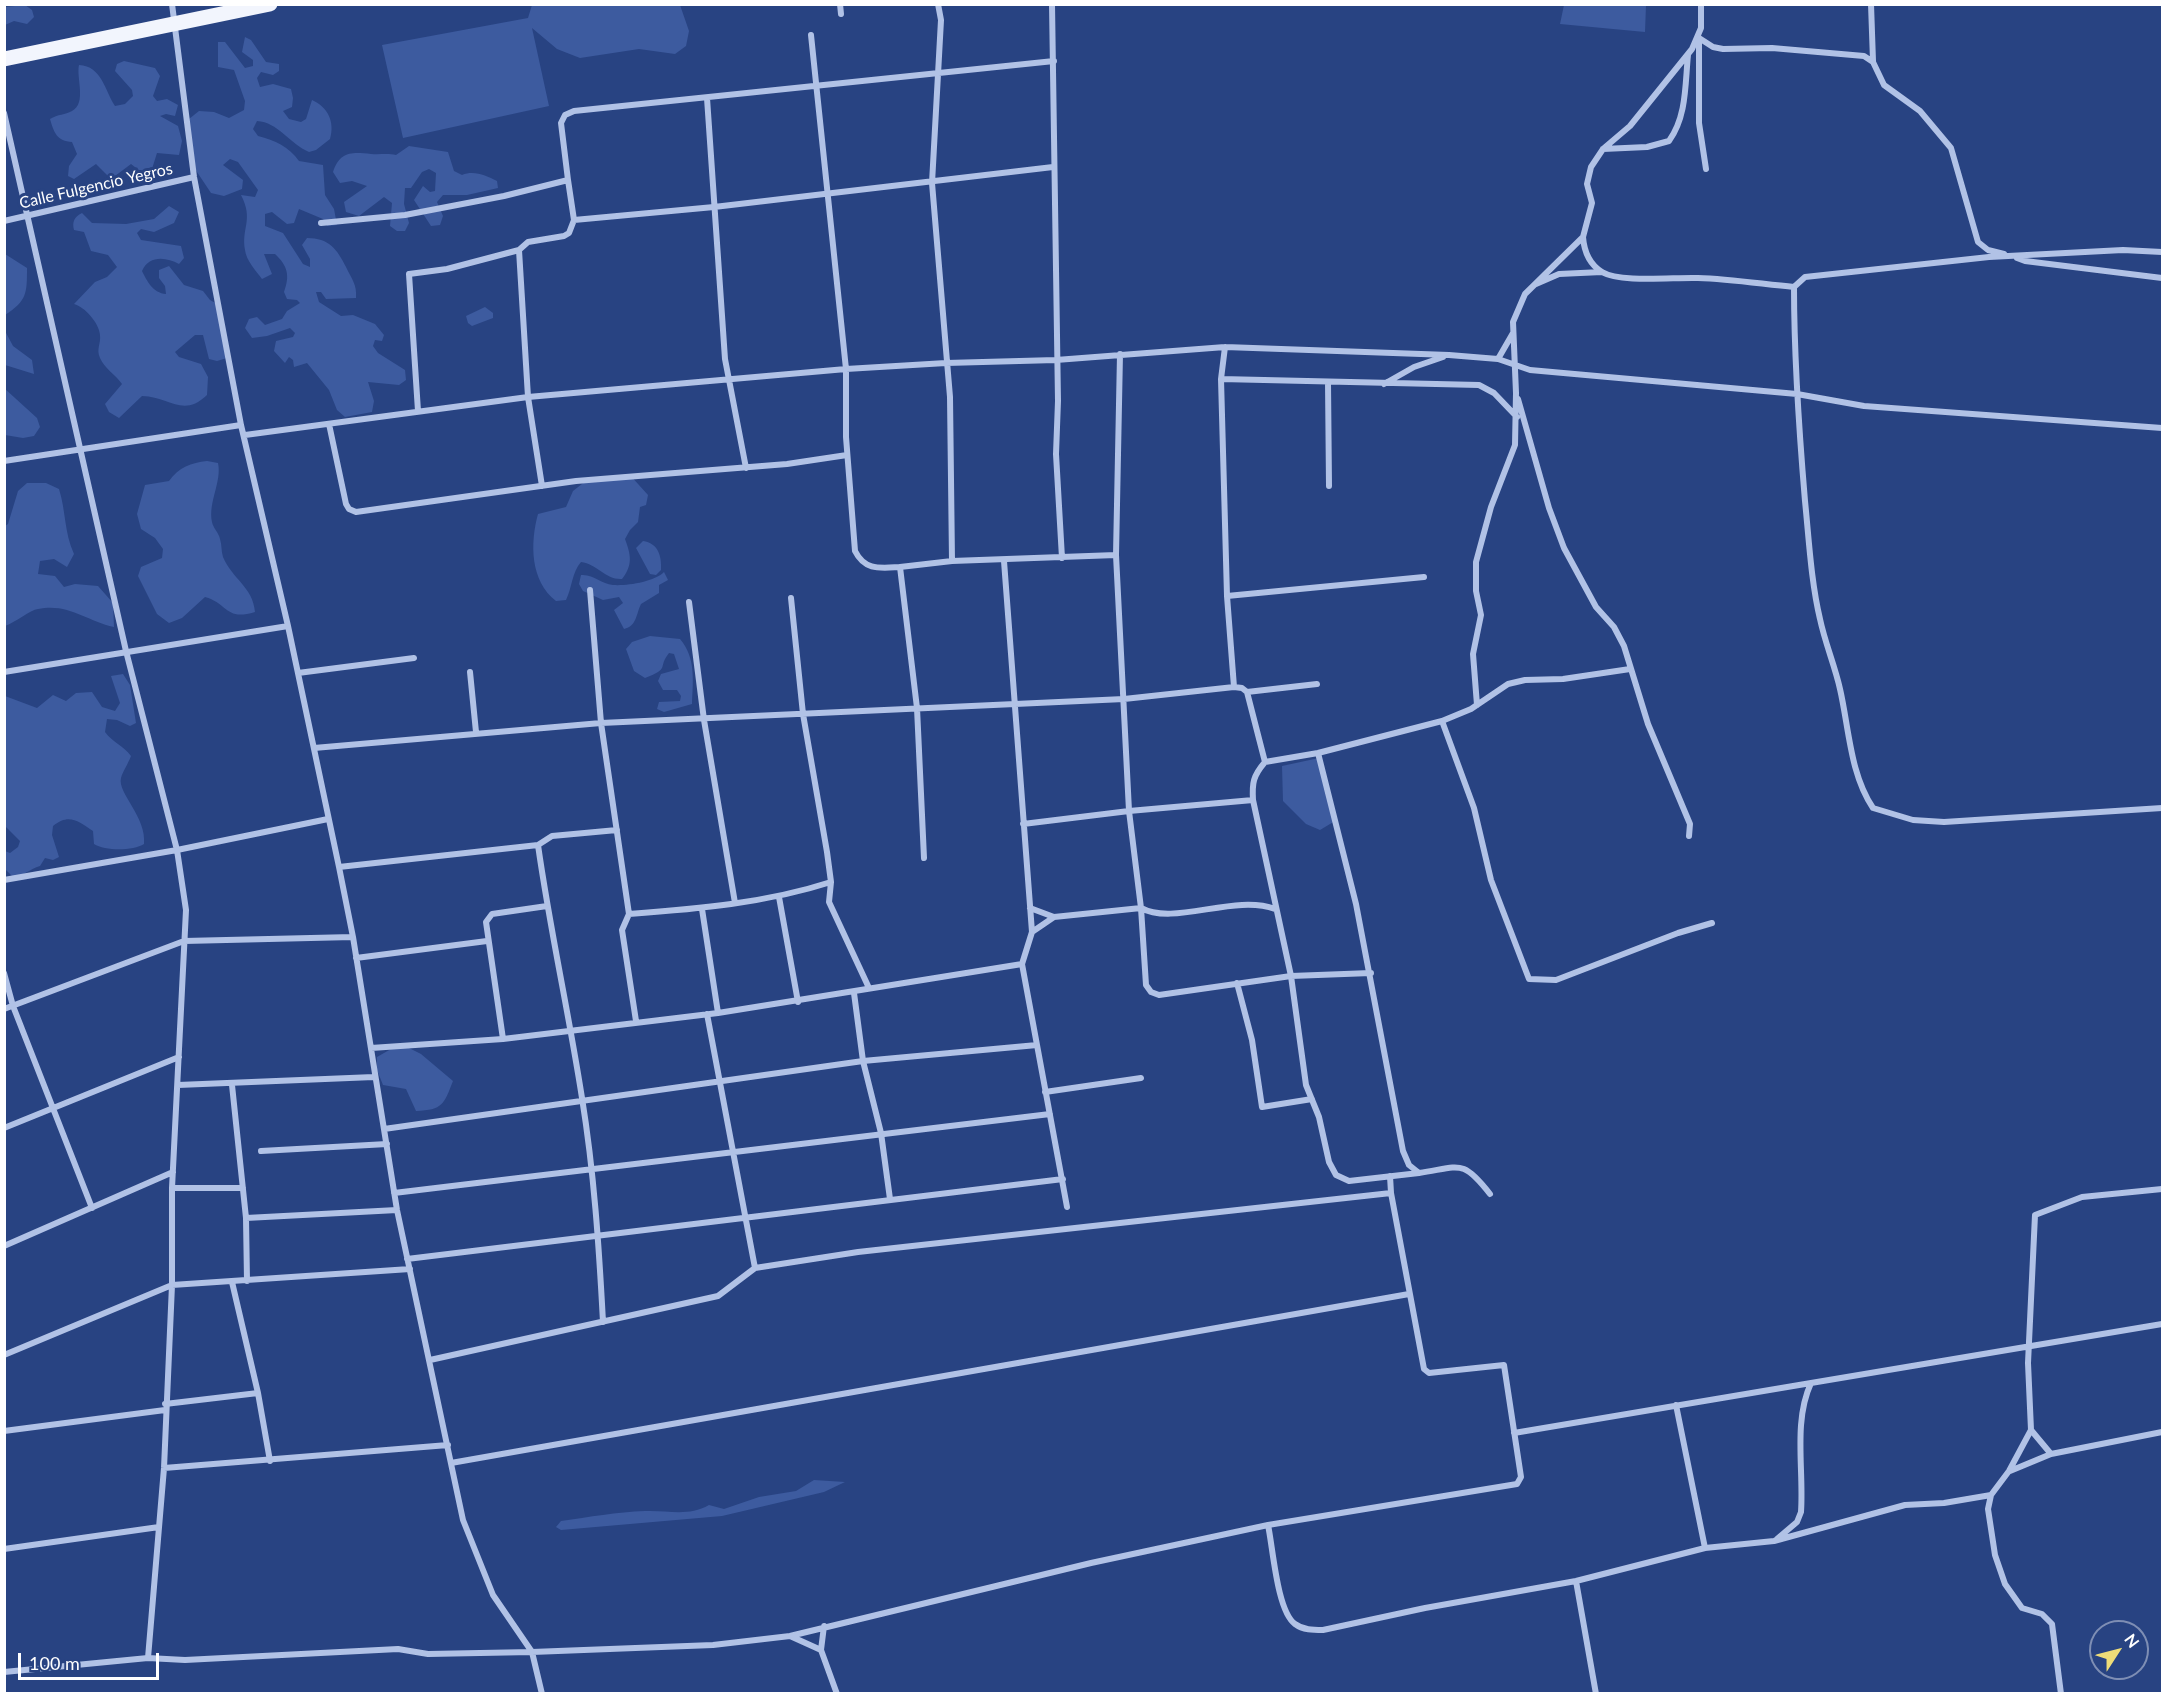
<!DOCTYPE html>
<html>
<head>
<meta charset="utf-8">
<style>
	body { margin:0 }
	#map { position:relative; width:2167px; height:1698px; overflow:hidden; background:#284382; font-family:Lato,sans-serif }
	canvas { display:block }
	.frame { position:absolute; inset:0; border:6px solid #fff; pointer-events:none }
	.north { position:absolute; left:2089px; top:1620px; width:60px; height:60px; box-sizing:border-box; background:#284382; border:2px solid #7e8eb4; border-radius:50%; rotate:54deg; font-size:16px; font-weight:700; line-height:24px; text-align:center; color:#fff }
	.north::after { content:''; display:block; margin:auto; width:21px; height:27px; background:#eedc78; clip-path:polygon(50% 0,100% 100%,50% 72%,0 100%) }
	.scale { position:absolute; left:18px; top:1653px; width:141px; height:27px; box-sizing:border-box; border:3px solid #fff; border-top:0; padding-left:8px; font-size:18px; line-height:21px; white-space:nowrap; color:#fff; -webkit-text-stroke:4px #284382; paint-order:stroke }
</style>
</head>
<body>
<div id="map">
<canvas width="2167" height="1698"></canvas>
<div class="frame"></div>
<div class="north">N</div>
<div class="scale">100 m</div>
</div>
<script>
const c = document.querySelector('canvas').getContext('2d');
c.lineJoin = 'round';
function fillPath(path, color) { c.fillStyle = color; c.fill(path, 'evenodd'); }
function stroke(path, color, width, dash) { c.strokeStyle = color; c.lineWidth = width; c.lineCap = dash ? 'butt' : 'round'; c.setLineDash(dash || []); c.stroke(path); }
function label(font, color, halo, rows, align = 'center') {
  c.font = font + ' Lato,sans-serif'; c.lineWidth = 6; c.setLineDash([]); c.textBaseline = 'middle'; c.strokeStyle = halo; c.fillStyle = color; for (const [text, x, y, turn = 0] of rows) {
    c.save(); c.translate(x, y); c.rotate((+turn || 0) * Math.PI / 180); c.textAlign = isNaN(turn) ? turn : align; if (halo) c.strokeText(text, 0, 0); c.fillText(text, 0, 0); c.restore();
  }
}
fillPath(new Path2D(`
	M 25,5 L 32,10 L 34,17 L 27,24 L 14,21 L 5,25 L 5,7 Z
	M 532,5 L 680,5 L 689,31 L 686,46 L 675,54 L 639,49 L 580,58 L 557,49 L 532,28 L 549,106 L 403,138 L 382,45 L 528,18 Z
	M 1564,5 L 1646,5 L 1645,32 L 1560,24 Z
	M 245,37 L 251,40 L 266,62 L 279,64 L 279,71 L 273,75 L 261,72 L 257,78 L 260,87 L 273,84 L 291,89 L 293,98 L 292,107 L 283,111 L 289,119 L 301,122 L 306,119 L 312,100 C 328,107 335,122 330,139 L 316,150 L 309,152 C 290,144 278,122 257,121 L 253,129 L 258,136 C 275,140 289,147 299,161 L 323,165 L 325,195 L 334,209 L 337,225 L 327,226 L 323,219 L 299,209 L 294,223 L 287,224 L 272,212 L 265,214 L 265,226 L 283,233 L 303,264 L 310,267 L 310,259 L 302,245 L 307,238 C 329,238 337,249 346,267 C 352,280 357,284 356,298 L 326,299 L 321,292 L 316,292 L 319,302 L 341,316 L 353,315 L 375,324 L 384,335 L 382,341 L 375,340 L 373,346 L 378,353 L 405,370 L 406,380 L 399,385 L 368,382 L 374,401 L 372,412 L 345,417 L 337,410 L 329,390 L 307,363 L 294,367 L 293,360 L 289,357 L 285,363 L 274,351 L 276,341 L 293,337 L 295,333 L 290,328 L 267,336 L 252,338 L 245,328 L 249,319 L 257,317 L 265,325 L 282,319 L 287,311 L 300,303 L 297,300 L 287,299 L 284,292 C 290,276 288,266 275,254 L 264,254 L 272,274 L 262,279 C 256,271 246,260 245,250 C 241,228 254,220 241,195 L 255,197 L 258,190 L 238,162 L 230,159 L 223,165 L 243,180 L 242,189 L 224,196 L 211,193 L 195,169 L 189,119 L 199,111 L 214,112 L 229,118 L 244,110 L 245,101 L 234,70 L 218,67 L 218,42 L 225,42 L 245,68 L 253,66 L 253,60 L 242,52 Z
	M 124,61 L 155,68 L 160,76 L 153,96 L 157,101 L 167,99 L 178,105 L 175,116 L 166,114 L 160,116 L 178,126 L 182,141 L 179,155 L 157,153 L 151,172 L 140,171 L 131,164 L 111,179 L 96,164 L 74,179 L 68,176 L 69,166 L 77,154 L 72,142 C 57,141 54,133 50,119 C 58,114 65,115 72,111 C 87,103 76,78 79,65 C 102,66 105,91 115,106 L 125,104 L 133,96 L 132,90 L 115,71 L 117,64 Z
	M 409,146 L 448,152 L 454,171 L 462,175 C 475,170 486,176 497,181 L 498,188 L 467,195 L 443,195 L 437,202 L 443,216 L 440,225 L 431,226 L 414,200 L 423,186 L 430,192 L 435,191 L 436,173 L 429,169 L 422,172 L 411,188 L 405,188 L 404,204 L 409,223 L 405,231 L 397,231 L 390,226 L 392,203 L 384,197 L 359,216 L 346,212 L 344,202 L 367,186 L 352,181 L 340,183 L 333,172 C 340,151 352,152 371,154 C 380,155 387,153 396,155 Z
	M 169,206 L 179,212 L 174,223 L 154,232 L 141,229 L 137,233 L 141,240 L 181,246 L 184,258 L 179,264 C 166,257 149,255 142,271 C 147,281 153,293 166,294 L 165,286 L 159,278 L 159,270 L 169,266 L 184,285 L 203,291 L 210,300 L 219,305 L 227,358 L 217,361 L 209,359 L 203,335 L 195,335 L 175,352 L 179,357 L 201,364 L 208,377 L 207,395 C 183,418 170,397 142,396 L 119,418 L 109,412 L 105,404 L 122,384 C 116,375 104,368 100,358 C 96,349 101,344 100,335 C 99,323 85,307 74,304 L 95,282 L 107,277 L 117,267 L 108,255 L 91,251 L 84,232 L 74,230 C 72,222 74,217 82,213 L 92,223 L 126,224 L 154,219 Z
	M 5,254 L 27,268 C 27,293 27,301 5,315 Z
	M 485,307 L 493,313 L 493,318 L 472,326 L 468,323 L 466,316 Z
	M 4,329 L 13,346 L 32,360 L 34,374 L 5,365 Z
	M 4,388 L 37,418 L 40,427 L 34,436 L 23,438 L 5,435 Z
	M 207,461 L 218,463 C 222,482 208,502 212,522 C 213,528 219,533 220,539 C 222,545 221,551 223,557 C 233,580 253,587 255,612 C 225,621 229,604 205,597 L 182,618 L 169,623 L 157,614 L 138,576 L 141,567 L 162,558 L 163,549 L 155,538 L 141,529 L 137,514 L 145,485 L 169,481 C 179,467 191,463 207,461 Z
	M 629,474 L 648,495 L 646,505 L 640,507 L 638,522 L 630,530 L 625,539 C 631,555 633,565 622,579 C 606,580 597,564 581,562 C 572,572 572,588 566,600 L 556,601 C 530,581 530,543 538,514 L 566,507 L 573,491 L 587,480 Z
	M 27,483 L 46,483 L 59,489 C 66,511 64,532 74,554 L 67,567 L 54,559 L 40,561 L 38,574 L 55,576 L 64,587 L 75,584 L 98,586 L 113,603 L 114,627 C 86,621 69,603 38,609 C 30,610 16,622 5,626 L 5,526 L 8,524 L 18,491 Z
	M 643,541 C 658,543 662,556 661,570 L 656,575 L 650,574 L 636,548 Z
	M 664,572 L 668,580 L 659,585 L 659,593 L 641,604 C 636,614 637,626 624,629 L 614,610 L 623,603 L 619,597 L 603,600 L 583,591 L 579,584 L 581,575 C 594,574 601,584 613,585 C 627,586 654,582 664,572 Z
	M 650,636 L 680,639 C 696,658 693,680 692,704 L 664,712 L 657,709 L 659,702 L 680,701 L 681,696 L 677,690 L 663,690 L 658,681 L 661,674 L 679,669 L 674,654 L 669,653 C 657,668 671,668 645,678 L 634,671 L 626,649 L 632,642 Z
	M 123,674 L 130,685 L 136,723 L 130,726 L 117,720 L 107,719 L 105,732 C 113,743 123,745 131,756 C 128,764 123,771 121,778 C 117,793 147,817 144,844 C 133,851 105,851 94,844 L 93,831 C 78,821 69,813 53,826 L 52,835 L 59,857 L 53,860 L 45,858 L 40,866 C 29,869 24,877 12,876 L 5,869 L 5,851 L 10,853 L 18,847 L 20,841 L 5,826 L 5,696 L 37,708 L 53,695 L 66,701 L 76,693 L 92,692 L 102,707 L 115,711 L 120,703 L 111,676 Z
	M 1319,758 L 1335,821 L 1320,830 L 1306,824 L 1283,801 L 1282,766 Z
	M 407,1047 L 421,1054 L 453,1081 C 444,1104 443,1110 416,1111 L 406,1089 L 383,1085 L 377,1070 L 377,1057 L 391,1049 Z
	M 814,1480 L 845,1482 L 824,1492 L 722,1516 L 561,1530 L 556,1527 L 561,1521 C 589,1517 617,1512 645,1511 C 668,1510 688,1517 709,1505 L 724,1509 L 759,1497 L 796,1491 Z`), '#3d5b9f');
stroke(new Path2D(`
	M 172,4 L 194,177 L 241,425 L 288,626 L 339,867 L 353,937 L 397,1210 L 463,1520 L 493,1595 L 532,1652 L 713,1645 L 790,1636 L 1091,1563 L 1268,1525 C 1273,1548 1277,1611 1295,1624 C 1303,1630 1313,1630 1323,1630 L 1425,1608 L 1576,1581 L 1705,1548 L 1774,1541 L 1905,1505 L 1944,1503 L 1991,1495
	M 840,4 L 841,14
	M 938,4 L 941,20 L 932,183 L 950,397 L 952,561
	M 1052,4 L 1058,401 L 1056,454 L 1062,558
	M 1871,4 L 1873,61
	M 811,35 L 846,369 L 846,437 L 855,551 C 865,571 880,568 900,567
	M 707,98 L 725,359 L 746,468
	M 4,113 L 126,651 L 177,850 L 186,910 L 172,1188 L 172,1285 L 164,1468 L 148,1658
	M 1603,149 L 1647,147 L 1669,141 C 1687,116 1685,84 1688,55
	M 1706,169 L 1699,123 L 1699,38 L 1713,47 L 1723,49 L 1772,48 L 1864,56 L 1873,62 L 1884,85 L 1920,111 L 1951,148 L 1978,242 L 1988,250 L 2004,254
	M 568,180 L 574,220 L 714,207 L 1053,167
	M 4,221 L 194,177
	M 321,223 L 405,215 L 504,196 L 568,180 L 561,123 L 565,115 L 574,111 L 1054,61
	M 1583,237 C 1584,250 1589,264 1602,272 C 1620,283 1675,277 1698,278 C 1730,279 1762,284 1794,287
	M 2162,252 L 2123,250 L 1989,257 L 1805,277 L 1794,287 C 1794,358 1799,430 1805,501 C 1809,540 1811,581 1820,619 C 1825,643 1835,666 1840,689 C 1849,728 1850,774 1873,808 L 1913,820 L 1944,822 L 2162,808
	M 2017,258 L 2025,261 L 2162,278
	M 1536,284 L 1559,274 L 1602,272
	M 1225,347 L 1221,379 L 1227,596 L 1234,687
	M 1120,354 L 1116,555 L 1129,811 L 1141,908 L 1146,985 L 1151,992 L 1159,995 L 1291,976 L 1371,973
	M 1498,359 L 1530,370 L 1797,394 L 1864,406 L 2162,428
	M 1221,379 L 1479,385 L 1494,393 L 1517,417
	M 1328,382 L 1329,486
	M 1384,384 L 1414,367 L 1443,357
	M 1518,399 L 1549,508 L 1564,548 L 1596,607 L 1614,627 L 1624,646 L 1648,724 L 1690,824 L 1689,836
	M 418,411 L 409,274 L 447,269 L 519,250
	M 329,424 L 346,504 L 349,509 L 356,512 L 576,481 L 787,464 L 847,455
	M 245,435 L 528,397 L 846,369 L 946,363 L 1056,360 L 1225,347 L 1449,355 L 1498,359 L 1513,333
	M 4,461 L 241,425
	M 542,486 L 528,397 L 519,250 L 528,242 L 564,236 L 569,233 L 574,220
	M 1004,561 L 1032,932 L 1022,964 L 1067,1207
	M 590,590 L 601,723 L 629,914
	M 1227,596 L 1424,577
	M 791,598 L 803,714 L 827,852 L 831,882 L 829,902 L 869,988
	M 689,602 L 704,720 L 735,903
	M 4,672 L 288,626
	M 470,672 L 476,732
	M 298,673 L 414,658
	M 1247,692 L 1265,762
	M 1477,705 L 1473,654 L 1481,615 L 1476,591 L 1476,562 L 1491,507 L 1515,445 L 1516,393 L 1513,322 L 1525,294 L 1583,237 L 1592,203 L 1587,184 L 1591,167 L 1603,149 L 1630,126 L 1692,49 L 1701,28 L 1701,4
	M 1442,721 L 1474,808 L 1491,880 L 1529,979 L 1556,980 L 1678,933 L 1712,923
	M 314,748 L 601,723 L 1124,699 L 1234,687 L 1242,688 L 1247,692 L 1317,684
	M 1318,753 L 1356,904 L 1403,1151 L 1409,1165 L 1419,1173 C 1460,1167 1462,1158 1490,1194
	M 1023,824 L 1129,811 L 1253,800
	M 538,845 C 550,930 569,1014 582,1098 C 594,1172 599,1247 603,1322
	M 924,858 L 917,708 L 900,567 L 952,561 L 1116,555
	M 339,867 L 538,845 L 552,836 L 617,830
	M 4,880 L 177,850 L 328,819
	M 779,897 L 798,1002
	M 1030,908 L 1054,917
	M 702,909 L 718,1013
	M 1032,932 L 1054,917 L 1141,908 C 1174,926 1234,894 1275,909
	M 356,958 L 487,941
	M 4,973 L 13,1006 L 92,1208
	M 1237,983 L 1252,1040 L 1262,1107 L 1312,1099
	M 854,993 L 863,1061 L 881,1133 L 890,1199
	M 4,1009 L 184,941 L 353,937
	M 707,1014 L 755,1268
	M 636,1021 L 622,930 L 629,914 C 697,909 766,903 831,882
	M 503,1039 L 486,922 L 492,914 L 547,906
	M 371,1048 L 503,1039 L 718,1013 L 1022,964
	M 178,1085 L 374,1077
	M 232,1085 L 246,1218 L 247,1281
	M 1045,1092 L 1141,1078
	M 4,1128 L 179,1057
	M 384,1129 L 863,1061 L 1037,1045
	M 261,1151 L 387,1144
	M 1419,1173 L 1349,1181 L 1336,1175 L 1329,1162 L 1319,1117 L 1306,1085 L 1291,976 L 1253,800 C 1252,783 1253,776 1265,762 L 1318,753 L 1442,721 L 1471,709 L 1508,684 L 1525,680 L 1563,679 L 1630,669
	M 1390,1176 L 1391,1193
	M 172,1188 L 243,1188
	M 2162,1189 L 2082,1197 L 2035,1215 L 2028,1363 L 2031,1430 L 2051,1454 L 2162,1432
	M 394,1193 L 1050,1114
	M 246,1218 L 397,1210
	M 4,1246 L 173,1172
	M 407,1259 L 1063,1179
	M 232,1282 L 258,1393 L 270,1461
	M 4,1355 L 172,1285 L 410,1269
	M 430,1360 L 718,1296 L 755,1268 L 858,1252 L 1391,1193 L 1424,1369 L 1429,1373 L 1504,1365 L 1521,1477 L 1517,1484 L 1268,1525
	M 165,1404 L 258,1393
	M 1676,1405 L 1705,1548
	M 2031,1430 L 2009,1471 L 1991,1495 L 1988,1509 L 1995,1555 L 2005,1584 L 2022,1608 L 2042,1614 L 2052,1624 L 2061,1694
	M 4,1431 L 165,1410
	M 1514,1433 L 1811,1383
	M 451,1463 L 1409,1294
	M 164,1468 L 448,1445
	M 2010,1471 L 2051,1454
	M 1777,1539 L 1797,1522 L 1801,1512 C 1804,1470 1793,1422 1811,1383 L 2162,1324
	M 4,1549 L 159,1527
	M 1576,1581 L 1596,1694
	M 824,1626 L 821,1650 L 837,1694
	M 790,1636 L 821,1650
	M 4,1672 L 148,1658 L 185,1660 L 398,1649 L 428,1654 L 532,1652 L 542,1694`), '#b1c2e6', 6);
stroke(new Path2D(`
	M 4,59 L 270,4`), '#f2f5fd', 15);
label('16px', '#fff', '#284382', [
	["Calle Fulgencio Yegros",96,186,-13]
]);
</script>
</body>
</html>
